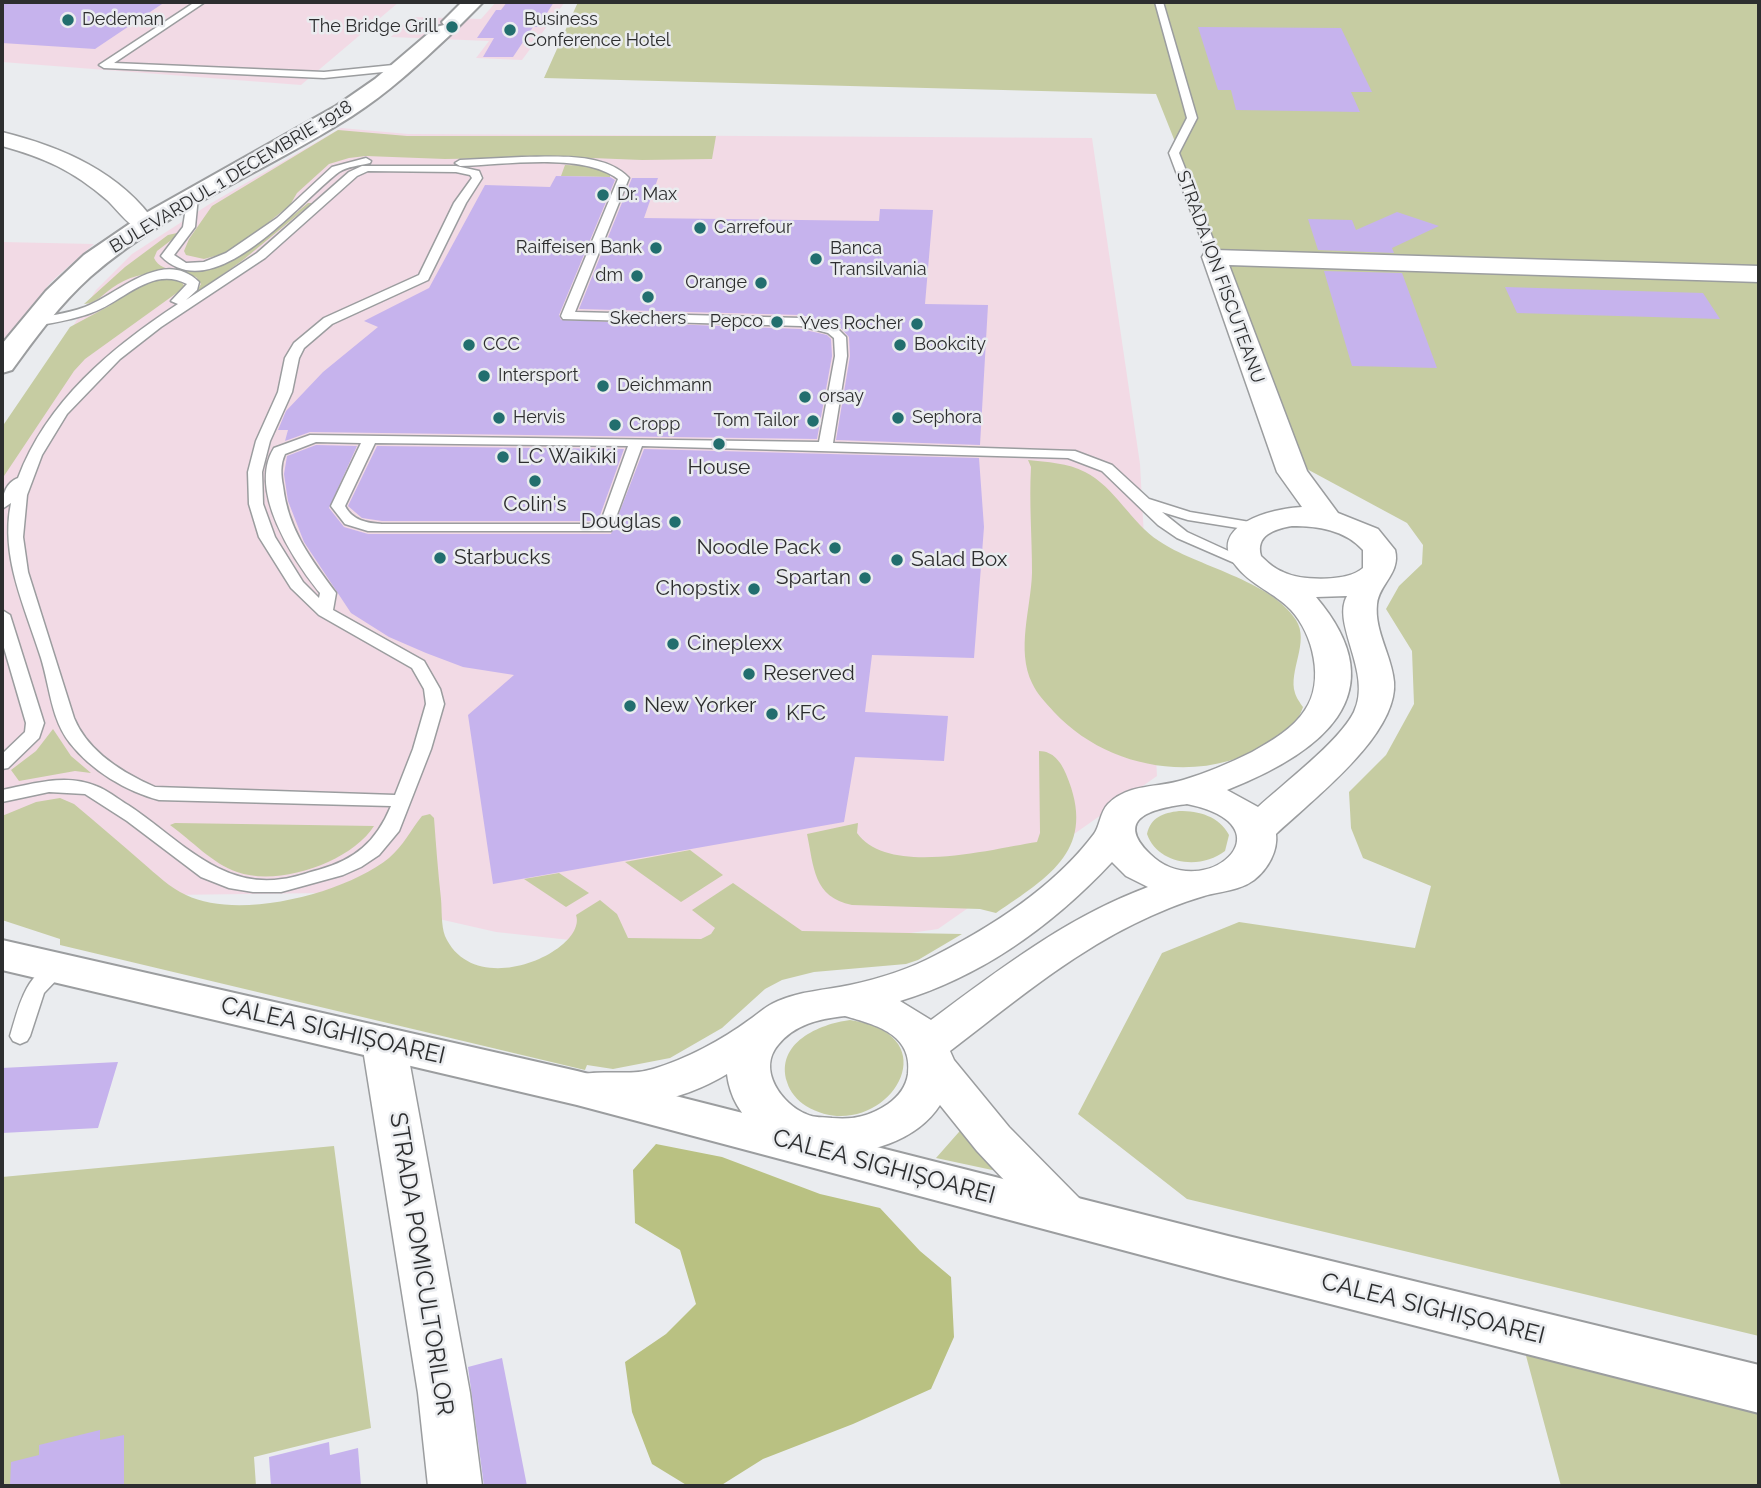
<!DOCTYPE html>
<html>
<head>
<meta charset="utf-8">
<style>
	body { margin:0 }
	#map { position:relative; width:1761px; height:1488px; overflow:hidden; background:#eaecef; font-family:Raleway,sans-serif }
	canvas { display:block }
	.frame { position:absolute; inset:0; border:4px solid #2d2e2f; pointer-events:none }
</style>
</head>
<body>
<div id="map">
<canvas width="1761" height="1488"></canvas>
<div class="frame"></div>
</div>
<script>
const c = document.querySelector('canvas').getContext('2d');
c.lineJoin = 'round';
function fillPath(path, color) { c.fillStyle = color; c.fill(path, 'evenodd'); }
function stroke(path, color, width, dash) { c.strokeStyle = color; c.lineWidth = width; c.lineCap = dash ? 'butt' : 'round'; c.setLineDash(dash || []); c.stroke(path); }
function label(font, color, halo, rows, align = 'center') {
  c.font = font + ' Raleway,sans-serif'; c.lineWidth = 5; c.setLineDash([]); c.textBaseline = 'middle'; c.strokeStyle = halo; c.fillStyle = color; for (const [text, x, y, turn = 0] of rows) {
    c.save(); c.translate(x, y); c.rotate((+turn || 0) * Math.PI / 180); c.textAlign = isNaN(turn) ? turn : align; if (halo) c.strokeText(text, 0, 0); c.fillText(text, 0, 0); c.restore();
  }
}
fillPath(new Path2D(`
	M 2,2 L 399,2 L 301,85 L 2,62 Z
	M 496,2 L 565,2 L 522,60 L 476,58 L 489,41 L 391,37 L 410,17 L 481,19 Z
	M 341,128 L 408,134 L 1092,138 L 1140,464 L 1157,776 L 938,929 L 737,958 L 496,932 L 325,893 L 13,897 L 2,883 L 2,437 L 96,290 L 132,254 L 208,205 Z
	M 2,242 L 94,244 L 51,282 L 2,342 Z`), '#f2dae5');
fillPath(new Path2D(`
	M 578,2 L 1759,2 L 1759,1336 L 1187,1199 L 1078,1114 L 1162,953 L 1239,922 L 1415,948 L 1431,886 L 1363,858 L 1351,828 L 1349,792 L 1386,755 L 1414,704 L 1412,651 L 1386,609 L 1399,586 L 1422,564 L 1423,545 L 1407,523 L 1305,468 L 1156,94 L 544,78 Z
	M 338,130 L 407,136 L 716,136 L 712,159 L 642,160 L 566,157 L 445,159 L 366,156 L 349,158 L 329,164 L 297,193 L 290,205 L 233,251 L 204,259 L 186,255 L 184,251 L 189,239 L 212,206 Z
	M 565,165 L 596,166 L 610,174 L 610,177 L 561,176 Z
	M 308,203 L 312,203 L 243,260 L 195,294 L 201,284 L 196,277 C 166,270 137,270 112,288 C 102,295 95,304 84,304 L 125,267 L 168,235 L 177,233 L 178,235 L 157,251 L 154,258 C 158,267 167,269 176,270 C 232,276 268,235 308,203 Z
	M 166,279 L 181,281 L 185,287 L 85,359 L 74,371 L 2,479 L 2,427 L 70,327 L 109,306 L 142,283 Z
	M 1028,460 C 1047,462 1068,463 1085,472 C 1115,487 1131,523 1159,541 C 1195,566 1271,580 1296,620 C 1310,642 1288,671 1295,693 C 1296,697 1300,703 1303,707 C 1297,725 1287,730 1272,741 C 1205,786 1109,771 1054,712 C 1046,703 1037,694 1032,683 C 1016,650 1031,608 1032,573 C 1032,537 1029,502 1031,467 Z
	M 53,729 L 71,756 L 91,773 L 75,771 L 19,781 L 11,770 L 36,751 Z
	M 1039,751 C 1053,751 1061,762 1066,774 C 1098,849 1050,876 996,913 L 980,909 L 852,905 C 813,897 814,867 807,834 L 858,823 L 857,833 C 888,877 991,849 1037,842 L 1040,833 Z
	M 60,798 L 74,804 C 97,823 120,843 143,863 C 156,874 170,888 186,895 C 239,921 346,893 389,858 C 404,845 410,831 422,816 L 430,814 L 434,818 C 436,845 438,872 441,899 C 442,910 441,925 445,936 C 475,1003 588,950 576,915 L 600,900 L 617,914 L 628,938 L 701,939 L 711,934 L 715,928 L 692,910 L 733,883 L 802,931 L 962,934 L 918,960 L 906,964 L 814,972 L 782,980 L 765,989 L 722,1028 L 670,1058 L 613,1069 L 587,1065 L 585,1070 L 60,945 L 60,939 L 2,920 L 2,816 L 36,802 Z
	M 1179,811 C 1199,811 1219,816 1229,835 L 1225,851 C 1201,870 1158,865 1147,834 C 1151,817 1163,813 1179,811 Z
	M 175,823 L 374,826 C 351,862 279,887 237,872 C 213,864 191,840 170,825 Z
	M 690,850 L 723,875 L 681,902 L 625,862 Z
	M 559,873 L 589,893 L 566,907 L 524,879 Z
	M 850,1020 C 959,1036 880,1150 806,1106 C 797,1100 790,1092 787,1082 C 775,1043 819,1024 850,1020 Z
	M 966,1124 L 1011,1174 L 936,1158 Z
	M 334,1146 L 371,1428 L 254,1457 L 256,1486 L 2,1486 L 2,1177 Z
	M 1525,1352 L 1759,1414 L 1759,1486 L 1561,1486 Z`), '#c6cca2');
fillPath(new Path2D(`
	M 656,1144 L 722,1157 L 820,1194 L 880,1208 L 920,1251 L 951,1277 L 954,1337 L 931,1389 L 853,1424 L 763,1459 L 720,1486 L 688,1486 L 652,1464 L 632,1412 L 625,1362 L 666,1334 L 696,1304 L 680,1250 L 635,1223 L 633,1170 Z`), '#b9c182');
fillPath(new Path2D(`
	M 2,2 L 165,2 L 95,49 L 2,43 Z
	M 507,2 L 554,2 L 538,27 L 533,27 L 513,57 L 483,57 L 494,38 L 477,38 L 496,10 L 501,10 Z
	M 1198,27 L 1341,28 L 1372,92 L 1351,92 L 1360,112 L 1236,110 L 1231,90 L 1218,90 Z
	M 556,176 L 610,177 L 615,180 L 559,315 L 561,320 L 801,329 L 827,335 L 831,339 L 832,356 L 817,439 L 310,432 L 285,441 L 288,430 L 278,430 L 286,411 L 323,372 L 378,327 L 364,321 L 429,288 L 485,185 L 550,187 Z
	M 632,178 L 658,178 L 644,218 L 879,221 L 880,209 L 933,210 L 925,304 L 988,305 L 980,445 L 836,440 L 850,356 L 849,337 L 837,324 L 801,315 L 579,309 Z
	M 1397,212 L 1439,226 L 1392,248 L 1394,253 L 1318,250 L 1308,219 L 1352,220 L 1356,230 Z
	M 1324,271 L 1402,273 L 1437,368 L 1352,366 Z
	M 1505,287 L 1703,293 L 1720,319 L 1517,313 Z
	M 316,445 L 357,446 L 329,508 L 344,527 L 368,534 L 611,534 L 644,449 L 979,458 L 984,527 L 974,658 L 872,655 L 865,712 L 948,716 L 944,761 L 855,757 L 844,822 L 493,884 L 468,715 L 514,675 L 463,667 L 426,653 L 389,637 L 351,613 L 304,542 L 288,501 L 284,474 L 287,456 Z
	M 377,446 L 624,449 L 598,521 L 382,521 L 362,518 L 348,506 Z
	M 118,1062 L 98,1128 L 2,1133 L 2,1068 Z
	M 502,1358 L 527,1486 L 484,1486 L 468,1367 Z
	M 100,1430 L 100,1440 L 124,1435 L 124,1486 L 10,1486 L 11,1462 L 39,1455 L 39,1445 Z
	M 329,1442 L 330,1455 L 358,1448 L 361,1486 L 271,1486 L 269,1457 Z`), '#c6b3ed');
const service = new Path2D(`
	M 195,2 L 205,2 L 114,63 L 324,72 L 403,64 L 408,67 L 403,70 L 324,78 L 104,68 L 99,65 Z
	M 1155,2 L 1163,2 L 1197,118 L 1179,153 L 1220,257 L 1214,261 L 1208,257 L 1169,153 L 1187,118 Z
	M 522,157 C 556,157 604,152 629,178 L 575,312 L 801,318 L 836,327 L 846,337 L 847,356 L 833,443 L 1075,451 L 1112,465 L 1149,499 L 1190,512 L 1262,524 L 1264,527 L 1262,530 L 1257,531 L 1188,520 L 1162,512 L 1187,532 L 1259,565 L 1256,568 L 1246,568 L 1177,538 L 1158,525 L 1102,471 L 1068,458 L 642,446 L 611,531 L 368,531 L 345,524 L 331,506 L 361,443 L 316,442 L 285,454 C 280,465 281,475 283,486 C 288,530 311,559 336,593 L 333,610 L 424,661 L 440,689 L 444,704 L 431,749 L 399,831 L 379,855 L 361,867 L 343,875 L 281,892 L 253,892 L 229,888 L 201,877 L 127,821 L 85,794 L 49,792 L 2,802 L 2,790 C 32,784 66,773 96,786 C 107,790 118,799 128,805 C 176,836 219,889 282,879 C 294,878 306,873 318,870 C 355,860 376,842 391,806 L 159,800 C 126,791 92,771 70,743 C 51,719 50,687 41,658 C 25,607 0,557 11,503 L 2,509 C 2,497 5,483 18,478 C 47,401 111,348 178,304 L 171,301 L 187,284 C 152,265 123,302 91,313 C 72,320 51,323 31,327 L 25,323 L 27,320 C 46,316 66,314 85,307 C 119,294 163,247 199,282 L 197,290 L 186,300 L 257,253 L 349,172 L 362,166 L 456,166 L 479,171 L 482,178 L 466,203 L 428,280 L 332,324 L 304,348 L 299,358 L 292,392 L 270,441 L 262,472 L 263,504 L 275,537 L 303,582 L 319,598 L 320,593 C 294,561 247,490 274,448 L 310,435 L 819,442 L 835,356 L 834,338 L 828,333 L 801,326 L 563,319 L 561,316 L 618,179 C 583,152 503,165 460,166 L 455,163 L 460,160 ZM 368,171 L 456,172 L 470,175 L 472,178 L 454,203 L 419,275 L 324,318 L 294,343 L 285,358 L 278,392 L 256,441 L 248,472 L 249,504 L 259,537 L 291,588 L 319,615 L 412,668 L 424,689 L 426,704 L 413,749 L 395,795 L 155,787 C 123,773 88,752 74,718 L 28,572 L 23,537 L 27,495 L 42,455 L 67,414 L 120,359 L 161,327 L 265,258 L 357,176 ZM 375,443 L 628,446 L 600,524 L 382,524 C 367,523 353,521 345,506 Z
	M 366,158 L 371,161 L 370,163 C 359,166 348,166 339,172 C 300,201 214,310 161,256 L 183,227 L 188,195 L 198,197 L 195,227 L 174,255 L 186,263 L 204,262 L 226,253 L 277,218 L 332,167 Z
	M 2,610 L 10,615 L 44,723 L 39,738 L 8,768 L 2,769 L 2,754 L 25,732 L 26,723 L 2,641 Z
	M 56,963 L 63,965 L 66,970 L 44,993 L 30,1036 L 27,1041 L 20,1044 L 13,1041 L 10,1036 C 18,1010 25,972 56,963 Z`);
const minor = new Path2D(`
	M 2,132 C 62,147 121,172 157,225 L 154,230 C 133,235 121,213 107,200 C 72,170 45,158 2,146 Z
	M 1214,250 L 1759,266 L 1759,282 L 1229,265 L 1307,471 L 1338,513 L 1378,529 L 1395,550 C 1401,573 1379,584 1377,604 C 1374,631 1392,656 1394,682 C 1398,735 1312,800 1276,834 C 1278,851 1268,869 1254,880 C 1239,891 1221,891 1204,896 C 1180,903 1156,913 1134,924 C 1067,957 1009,1006 950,1051 L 954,1060 L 1009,1127 L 1082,1201 L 1089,1214 L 1082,1227 L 1065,1233 L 1048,1227 L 977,1151 L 940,1105 C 894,1176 739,1171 727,1074 C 684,1100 623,1115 574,1100 L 567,1088 L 574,1076 C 600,1068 628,1077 653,1069 C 686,1059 722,1040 749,1020 C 759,1013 766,1006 778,1001 C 801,991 826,990 850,985 C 878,979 910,969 936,955 C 993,926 1055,886 1094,834 C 1100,826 1100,812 1108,804 C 1129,783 1158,788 1183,780 C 1206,773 1230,763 1252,752 C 1271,741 1293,729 1305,710 C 1325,681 1313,634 1291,610 C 1275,593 1251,585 1237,567 C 1203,526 1273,508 1302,507 L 1277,472 L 1202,257 L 1205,252 ZM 1292,526 C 1318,526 1345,530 1363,550 L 1363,568 C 1348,582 1301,581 1283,572 C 1275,569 1267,562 1261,556 C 1255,535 1275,529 1292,526 ZM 1347,596 C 1331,624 1373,673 1354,712 C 1339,742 1284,783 1258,807 L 1227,790 C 1318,754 1400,696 1316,597 ZM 1187,804 C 1295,826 1203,906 1150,854 C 1112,817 1156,808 1187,804 ZM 1112,862 L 1126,876 L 1148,887 C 1067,917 1000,969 931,1020 L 900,1001 C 983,976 1053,925 1112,862 ZM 845,1016 C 876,1025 913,1034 908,1074 C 906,1087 899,1096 888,1104 C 870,1116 854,1120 832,1118 C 824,1117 814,1118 806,1114 C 782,1104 757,1070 778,1045 C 795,1024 819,1019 845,1016 Z
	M 384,1027 L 400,1032 L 406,1043 L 470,1393 L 482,1486 L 428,1486 L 418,1393 L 362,1043 L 368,1032 Z`);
const secondary = new Path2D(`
	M 2,940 L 577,1071 L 1228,1236 L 1759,1365 L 1759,1413 L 1228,1278 L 577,1105 L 2,970 Z`);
const primary = new Path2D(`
	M 462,2 L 483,2 L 459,26 L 451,28 L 453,31 L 450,35 C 419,64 388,93 352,116 C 266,171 168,209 90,277 C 60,304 36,337 12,370 L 2,373 L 2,344 L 46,291 L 84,255 L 144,214 L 336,106 L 375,79 L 436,27 L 444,25 L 442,22 Z`);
stroke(service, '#9b9d9f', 3);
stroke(minor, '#9b9d9f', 3);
stroke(secondary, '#9b9d9f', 4);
stroke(primary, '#9b9d9f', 4);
fillPath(service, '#fff');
fillPath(minor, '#fff');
fillPath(secondary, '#fff');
fillPath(primary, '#fff');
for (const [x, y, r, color] of [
	[68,20,7,"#226e6e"],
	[452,27,7,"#226e6e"],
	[510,30,7,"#226e6e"],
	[603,195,7,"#226e6e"],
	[700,228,7,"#226e6e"],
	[656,248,7,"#226e6e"],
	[816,259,7,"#226e6e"],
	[637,276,7,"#226e6e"],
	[761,283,7,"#226e6e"],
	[648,297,7,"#226e6e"],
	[777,322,7,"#226e6e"],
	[917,324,7,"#226e6e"],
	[469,345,7,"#226e6e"],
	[900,345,7,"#226e6e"],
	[484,376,7,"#226e6e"],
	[603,386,7,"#226e6e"],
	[805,397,7,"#226e6e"],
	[499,418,7,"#226e6e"],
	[898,418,7,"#226e6e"],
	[813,421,7,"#226e6e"],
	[615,425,7,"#226e6e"],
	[719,444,7,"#226e6e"],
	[503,457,7,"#226e6e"],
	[535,481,7,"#226e6e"],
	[675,522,7,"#226e6e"],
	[835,548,7,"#226e6e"],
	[440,558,7,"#226e6e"],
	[897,560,7,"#226e6e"],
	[865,578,7,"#226e6e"],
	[754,589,7,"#226e6e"],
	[673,644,7,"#226e6e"],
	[749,674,7,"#226e6e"],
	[630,706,7,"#226e6e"],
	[772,714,7,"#226e6e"]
]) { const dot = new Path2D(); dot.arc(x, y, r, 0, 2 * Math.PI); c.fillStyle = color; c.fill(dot); stroke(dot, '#eaecef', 2.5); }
label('18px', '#2d2e2f', '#eaecef', [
	["Dedeman",82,20],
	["Business",524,20],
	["Conference Hotel",524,41],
	["The Bridge Grill",438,27,"right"],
	["Dr. Max",617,195],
	["Carrefour",714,228],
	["Raiffeisen Bank",642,248,"right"],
	["Banca",830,249],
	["Transilvania",830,270],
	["dm",623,276,"right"],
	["Orange",747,283,"right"],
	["Skechers",648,319,"center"],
	["Pepco",763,322,"right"],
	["Yves Rocher",903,324,"right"],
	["CCC",483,345],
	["Bookcity",914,345],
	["Intersport",498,376],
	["Deichmann",617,386],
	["orsay",819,397],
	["Hervis",513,418],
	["Sephora",912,418],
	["Tom Tailor",799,421,"right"],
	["Cropp",629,425]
], 'left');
label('18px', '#2d2e2f', '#eaecef', [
	["BULEVARDUL 1 DECEMBRIE 1918",231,177,-31],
	["STRADA ION FISCUTEANU",1220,277,70]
]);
label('21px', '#2d2e2f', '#eaecef', [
	["LC Waikiki",517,457],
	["House",719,468,"center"],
	["Colin's",535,505,"center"],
	["Douglas",661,522,"right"],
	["Noodle Pack",821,548,"right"],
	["Starbucks",454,558],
	["Salad Box",911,560],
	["Spartan",851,578,"right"],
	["Chopstix",740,589,"right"],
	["Cineplexx",687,644],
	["Reserved",763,674],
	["New Yorker",644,706],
	["KFC",786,714]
], 'left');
label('24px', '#2d2e2f', '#eaecef', [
	["CALEA SIGHIȘOAREI",333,1031,13],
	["CALEA SIGHIȘOAREI",884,1167,15],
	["STRADA POMICULTORILOR",421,1264,81],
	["CALEA SIGHIȘOAREI",1433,1309,14]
]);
</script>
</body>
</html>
